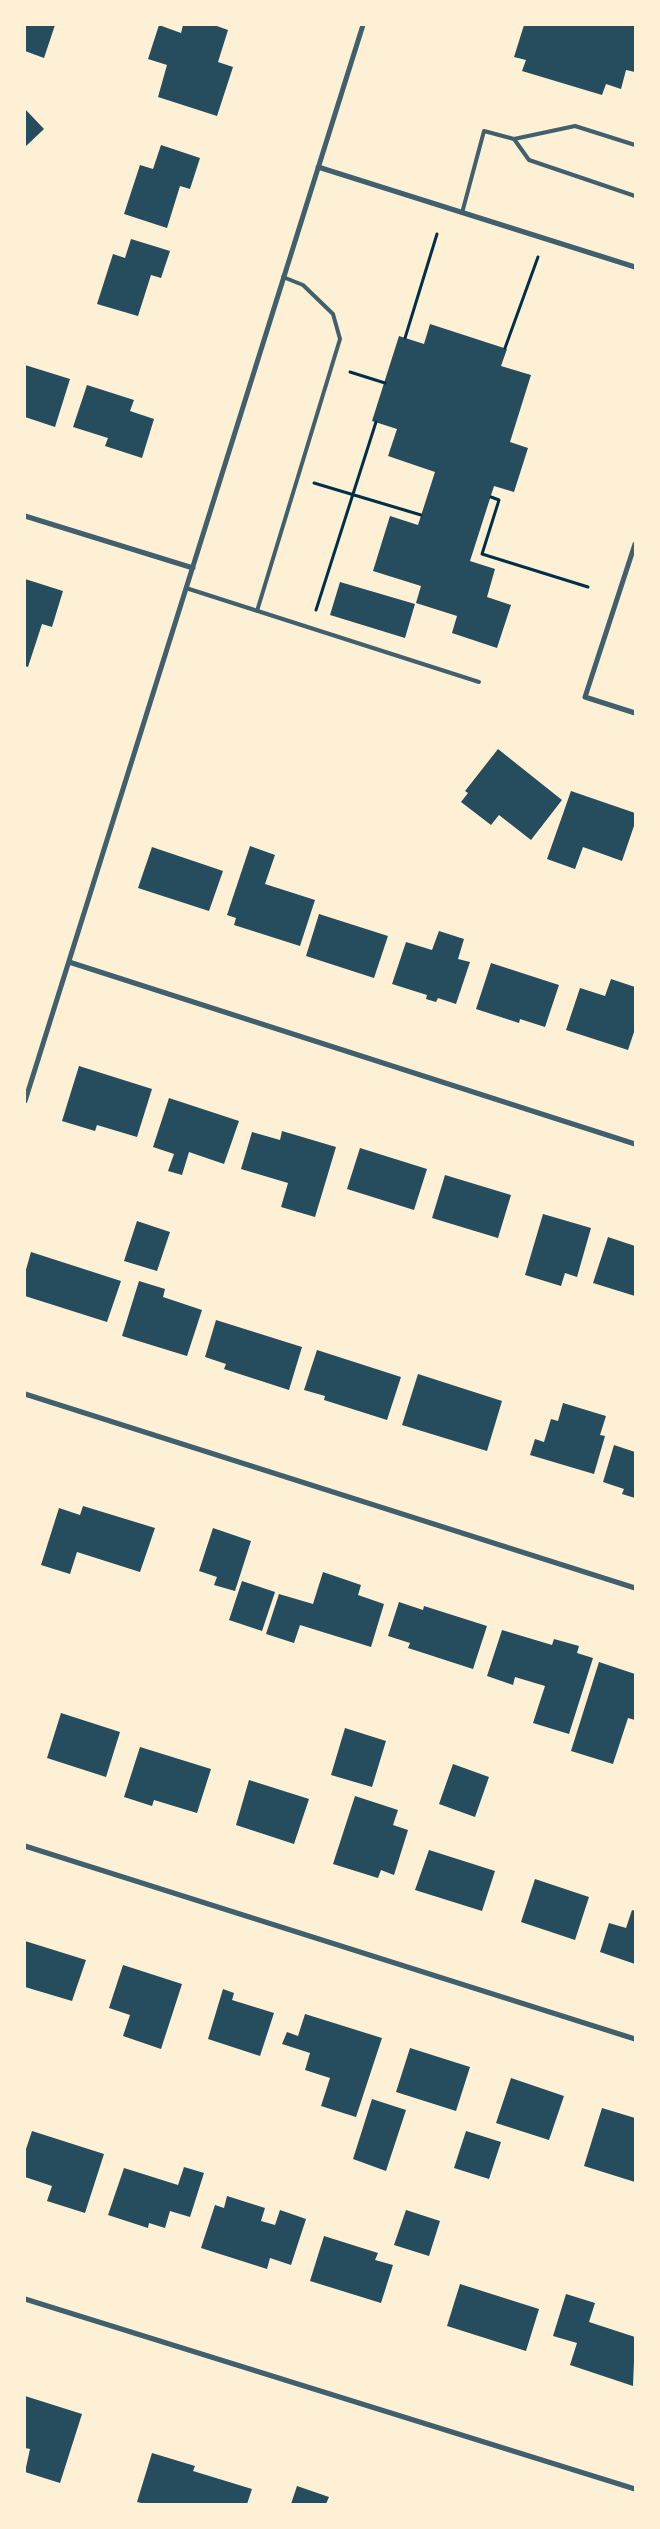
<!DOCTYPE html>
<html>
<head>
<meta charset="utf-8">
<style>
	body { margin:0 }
	#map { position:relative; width:660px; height:2529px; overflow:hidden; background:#fdf0d5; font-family:Bitter,serif }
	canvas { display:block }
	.frame { position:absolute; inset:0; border:26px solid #fdf0d5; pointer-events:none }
</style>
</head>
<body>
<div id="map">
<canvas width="660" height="2529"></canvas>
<div class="frame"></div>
</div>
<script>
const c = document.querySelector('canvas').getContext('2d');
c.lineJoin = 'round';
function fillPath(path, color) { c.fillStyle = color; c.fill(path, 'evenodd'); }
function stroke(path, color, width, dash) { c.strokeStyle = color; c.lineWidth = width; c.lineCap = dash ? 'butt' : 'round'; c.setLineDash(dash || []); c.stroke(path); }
fillPath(new Path2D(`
	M 25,25 L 55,25 L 44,58 L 25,51 Z
	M 159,25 L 181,33 L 183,25 L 214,25 L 228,30 L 218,62 L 233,67 L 217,116 L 158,97 L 167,65 L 148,59 Z
	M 524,25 L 635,25 L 635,72 L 626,70 L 621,89 L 606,84 L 602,95 L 522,71 L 526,60 L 514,57 Z
	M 25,109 L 44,129 L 25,147 Z
	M 161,145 L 200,158 L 190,189 L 180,186 L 167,228 L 124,214 L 140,165 L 153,169 Z
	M 131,239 L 170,251 L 161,278 L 151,275 L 138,316 L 97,304 L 113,254 L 125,258 Z
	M 430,324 L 507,349 L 501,366 L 531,375 L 510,442 L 528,448 L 514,492 L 494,486 L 470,561 L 495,569 L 487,597 L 511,605 L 497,648 L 452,633 L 457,616 L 416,603 L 421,586 L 373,571 L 390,516 L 418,525 L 435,472 L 388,456 L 397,429 L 372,421 L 399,336 L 424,344 Z
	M 25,365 L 70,379 L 55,427 L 25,417 Z
	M 87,385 L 134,400 L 130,411 L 154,419 L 142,458 L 105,446 L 108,438 L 73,427 Z
	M 25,579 L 63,591 L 52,627 L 42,624 L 28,667 L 25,666 Z
	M 340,582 L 415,604 L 405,638 L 330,615 Z
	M 498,749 L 562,800 L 531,840 L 499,815 L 491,825 L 461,802 L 468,793 L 465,791 Z
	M 571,791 L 635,813 L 635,823 L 622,861 L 583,847 L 575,869 L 547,859 Z
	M 250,846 L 275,855 L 265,884 L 315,900 L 300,946 L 234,925 L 236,918 L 227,915 Z
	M 152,847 L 223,871 L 209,911 L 138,888 Z
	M 319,914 L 388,936 L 374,978 L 306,956 Z
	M 439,931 L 464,939 L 458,959 L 470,962 L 456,1004 L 438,998 L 436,1002 L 426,999 L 427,995 L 392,984 L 406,942 L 432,950 Z
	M 491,963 L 559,985 L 545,1027 L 520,1019 L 519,1023 L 476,1009 Z
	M 611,979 L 635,987 L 635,1029 L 628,1050 L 566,1030 L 580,988 L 605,996 Z
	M 79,1066 L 152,1089 L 137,1137 L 97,1125 L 95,1131 L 62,1121 Z
	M 169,1098 L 239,1121 L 224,1164 L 189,1152 L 182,1175 L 168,1171 L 174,1154 L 153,1147 Z
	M 282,1131 L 336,1147 L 315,1217 L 281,1207 L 288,1183 L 241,1169 L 252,1132 L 280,1140 Z
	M 360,1148 L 427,1169 L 414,1210 L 347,1189 Z
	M 445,1175 L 511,1195 L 498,1238 L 432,1218 Z
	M 543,1214 L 591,1228 L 577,1277 L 565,1273 L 561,1286 L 525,1275 Z
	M 137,1221 L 170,1232 L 157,1271 L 124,1261 Z
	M 608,1237 L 635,1246 L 635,1296 L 593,1283 Z
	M 31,1252 L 121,1281 L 107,1322 L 25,1296 L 25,1273 Z
	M 139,1281 L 165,1289 L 163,1297 L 202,1310 L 187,1356 L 122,1336 Z
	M 216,1320 L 302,1347 L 289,1390 L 224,1369 L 226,1364 L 205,1357 Z
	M 317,1350 L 401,1377 L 387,1420 L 324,1400 L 325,1396 L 304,1390 Z
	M 418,1374 L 502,1401 L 487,1451 L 402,1425 Z
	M 563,1403 L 606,1416 L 600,1435 L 605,1436 L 594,1474 L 530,1455 L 535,1439 L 544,1442 L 551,1419 L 558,1421 Z
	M 614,1445 L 635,1452 L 635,1498 L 622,1494 L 624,1489 L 603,1482 Z
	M 83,1506 L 155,1528 L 140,1572 L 77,1552 L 70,1574 L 41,1565 L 59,1508 L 80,1515 Z
	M 213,1528 L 251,1541 L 235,1591 L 214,1585 L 217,1577 L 199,1571 Z
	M 323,1572 L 361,1585 L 358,1595 L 384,1604 L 371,1647 L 300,1625 L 294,1643 L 266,1634 L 279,1594 L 313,1604 Z
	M 242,1581 L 275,1592 L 262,1631 L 229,1620 Z
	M 399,1602 L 423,1610 L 424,1606 L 487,1626 L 473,1669 L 408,1648 L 410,1643 L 388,1636 Z
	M 502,1630 L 552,1645 L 554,1639 L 579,1646 L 577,1653 L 593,1658 L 569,1734 L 533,1723 L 545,1686 L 515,1677 L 513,1685 L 487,1676 Z
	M 599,1662 L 635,1674 L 635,1720 L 628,1718 L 613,1764 L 571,1751 Z
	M 61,1713 L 120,1732 L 106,1777 L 47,1758 Z
	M 345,1728 L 386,1741 L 372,1787 L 331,1775 Z
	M 140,1747 L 211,1769 L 197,1813 L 154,1800 L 152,1806 L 124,1797 Z
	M 453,1764 L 489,1777 L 475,1817 L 439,1804 Z
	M 249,1780 L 309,1799 L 294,1844 L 236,1825 Z
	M 355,1796 L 398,1810 L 393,1825 L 408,1830 L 394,1875 L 381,1870 L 378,1878 L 333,1864 Z
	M 429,1850 L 495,1871 L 482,1911 L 415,1890 Z
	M 535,1879 L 589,1897 L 575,1940 L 521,1922 Z
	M 632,1910 L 635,1911 L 635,1964 L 600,1952 L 609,1923 L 626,1928 Z
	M 25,1941 L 86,1960 L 72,2001 L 25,1987 Z
	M 123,1965 L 182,1984 L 161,2049 L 123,2036 L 130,2015 L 109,2008 Z
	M 223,1989 L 234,1993 L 232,2000 L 274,2013 L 260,2056 L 208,2039 Z
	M 305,2014 L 382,2038 L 356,2117 L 321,2106 L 330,2078 L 305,2070 L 310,2053 L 282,2044 L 287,2032 L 298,2036 Z
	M 410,2048 L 470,2067 L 456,2111 L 396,2092 Z
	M 511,2078 L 564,2096 L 549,2140 L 496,2123 Z
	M 372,2099 L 406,2110 L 386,2171 L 353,2159 Z
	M 602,2108 L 635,2118 L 635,2182 L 584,2166 Z
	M 32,2131 L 104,2154 L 85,2213 L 47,2201 L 52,2186 L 25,2177 L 25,2152 Z
	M 466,2131 L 501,2142 L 489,2179 L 454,2168 Z
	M 184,2167 L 204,2173 L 190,2217 L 170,2211 L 165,2228 L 149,2223 L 148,2228 L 108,2215 L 124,2168 L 178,2185 Z
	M 227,2196 L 265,2208 L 261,2221 L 275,2225 L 280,2210 L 306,2219 L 291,2265 L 270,2258 L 267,2269 L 201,2248 L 215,2205 L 224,2208 Z
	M 406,2210 L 440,2221 L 429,2256 L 394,2245 Z
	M 324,2236 L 378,2253 L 375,2260 L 393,2265 L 381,2303 L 310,2281 Z
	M 460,2284 L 539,2309 L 526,2351 L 447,2326 Z
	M 566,2294 L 595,2303 L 589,2322 L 635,2337 L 633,2386 L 570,2365 L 577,2343 L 553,2336 Z
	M 25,2396 L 82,2414 L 60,2483 L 25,2472 L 30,2449 L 25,2448 Z
	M 152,2453 L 195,2466 L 193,2471 L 252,2489 L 247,2504 L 145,2504 L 137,2502 Z
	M 297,2486 L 329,2497 L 326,2504 L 291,2504 Z`), '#264d5e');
stroke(new Path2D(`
	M 405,338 L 437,234
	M 505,348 L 538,257
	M 350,372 L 385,383
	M 314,483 L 421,515
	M 491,497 L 499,500 L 482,554 L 588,587
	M 316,610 L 376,422`), '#003049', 3);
stroke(new Path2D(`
	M 514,139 L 529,160 L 635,196
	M 462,213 L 484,131 L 514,139 L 575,126 L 635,145
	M 186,588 L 479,682
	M 257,611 L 340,339 L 333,314 L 303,285 L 283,277`), '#3f606c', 4);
stroke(new Path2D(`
	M 318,167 L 635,267
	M 25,516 L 193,568
	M 635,544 L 585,697 L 635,713
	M 69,962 L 635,1144
	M 25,1101 L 363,25
	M 25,1394 L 635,1588
	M 25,1846 L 635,2039
	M 25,2299 L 635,2489`), '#3f606c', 5);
</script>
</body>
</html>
